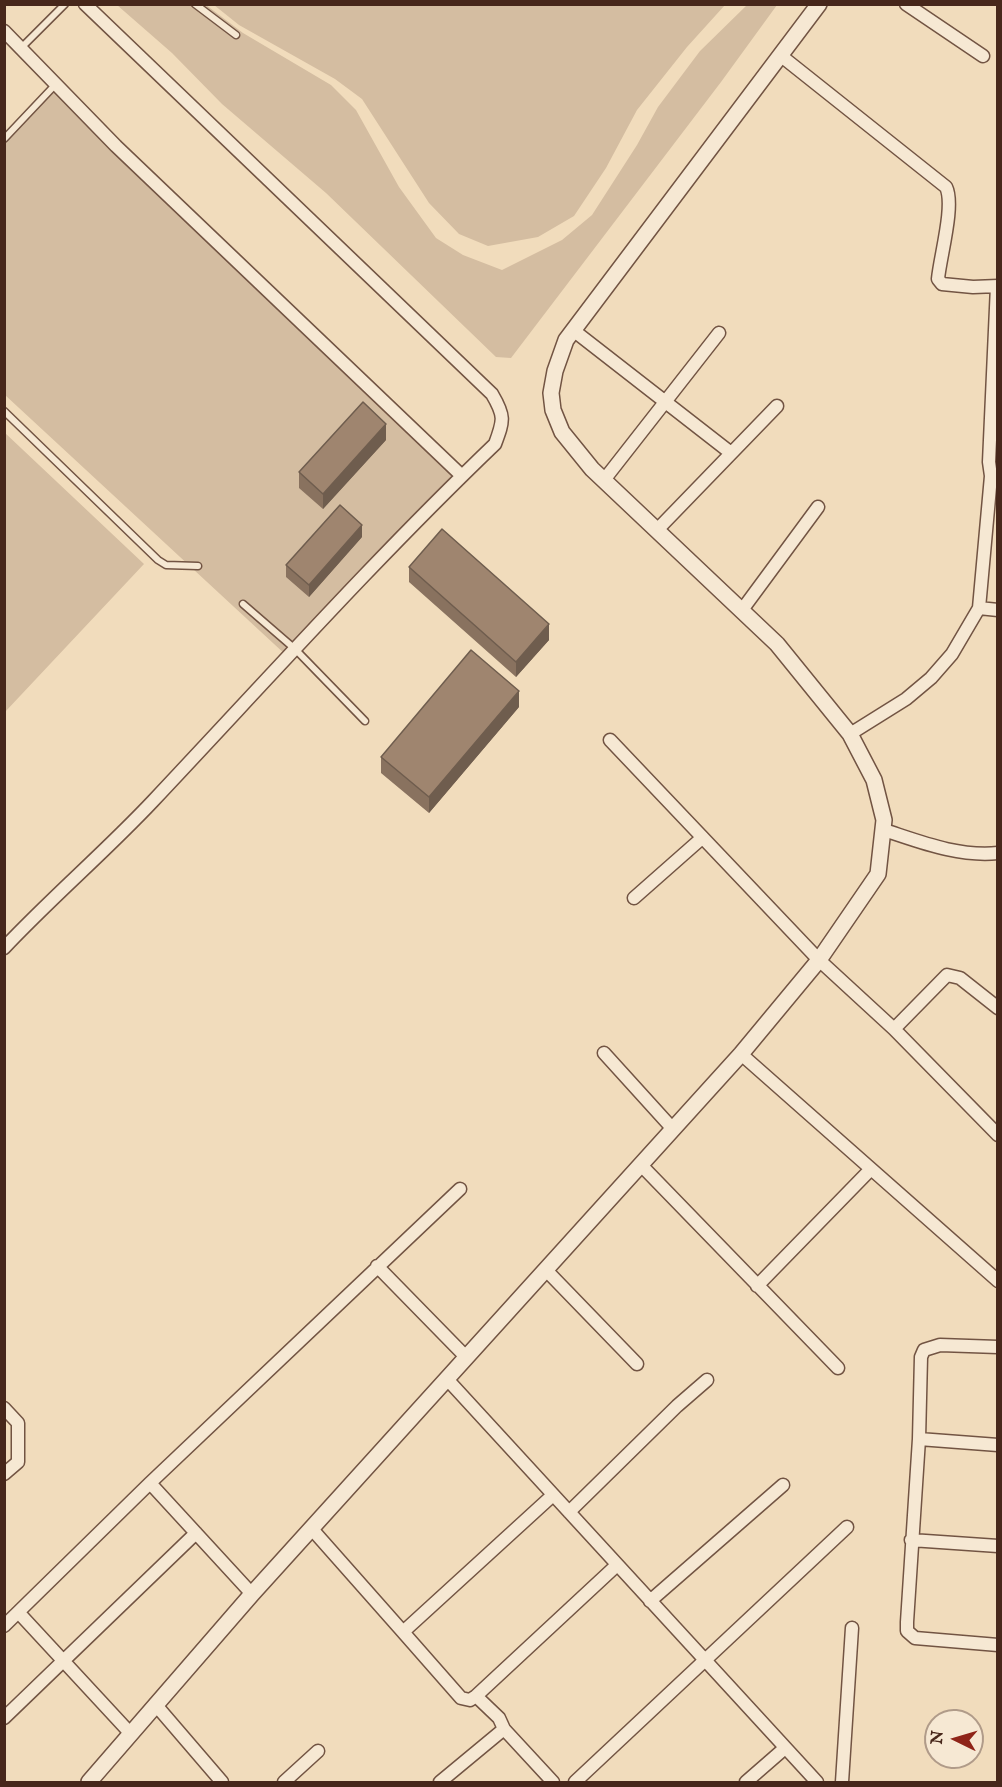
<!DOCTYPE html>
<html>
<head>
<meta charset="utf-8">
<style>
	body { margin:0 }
	#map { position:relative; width:1002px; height:1787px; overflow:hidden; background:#f1dcbc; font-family:"IM FELL English",serif }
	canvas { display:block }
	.frame { position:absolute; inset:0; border:6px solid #47271b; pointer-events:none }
	.north { position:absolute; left:924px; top:1709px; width:60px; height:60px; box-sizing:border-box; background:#f6e8d3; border:2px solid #b09b89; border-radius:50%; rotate:275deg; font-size:16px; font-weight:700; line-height:24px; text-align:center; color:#47271b }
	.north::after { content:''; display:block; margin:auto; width:21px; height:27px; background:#8f2418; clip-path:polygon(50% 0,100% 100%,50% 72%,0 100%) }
</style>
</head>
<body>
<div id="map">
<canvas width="1002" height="1787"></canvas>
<div class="frame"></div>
<div class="north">N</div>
</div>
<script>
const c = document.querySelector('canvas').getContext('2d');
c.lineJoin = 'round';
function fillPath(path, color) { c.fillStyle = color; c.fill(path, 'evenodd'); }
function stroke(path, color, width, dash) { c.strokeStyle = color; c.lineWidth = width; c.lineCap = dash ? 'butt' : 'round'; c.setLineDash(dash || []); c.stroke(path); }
fillPath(new Path2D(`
	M 117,5 L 206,5 L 243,33 L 331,85 L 356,110 L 399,187 L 436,238 L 463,255 L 502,270 L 562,240 L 592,215 L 637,145 L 658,107 L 700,51 L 747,5 L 777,5 L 721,82 L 511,358 L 496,357 L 326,193 L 222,104 L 172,53 Z
	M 214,5 L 725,5 L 687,47 L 637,110 L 606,168 L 574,216 L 538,237 L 488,246 L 459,234 L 429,203 L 362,99 L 335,79 L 239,25 Z
	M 52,88 L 461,466 L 287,656 L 5,395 L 4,139 Z
	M 4,432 L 144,564 L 5,712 L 4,712 Z`), '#d4bda1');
const service = new Path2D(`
	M 195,4 L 236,35
	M 22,47 L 65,4
	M 4,139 L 56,84
	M 4,411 L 158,560 L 166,565 L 198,566
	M 243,604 L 295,649 L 365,721`);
const minor = new Path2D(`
	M 906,4 L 983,56
	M 4,31 L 116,146 L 462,476
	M 780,55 L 946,187 C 955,205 940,257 938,279 L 942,284 L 973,287 L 998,286
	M 573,330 L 731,453
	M 604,480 L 719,333
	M 657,530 L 777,406
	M 979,608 L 998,610
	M 742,610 L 818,507
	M 850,734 L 906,699 L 931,678 L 952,654 L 979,608 L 991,476 L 989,462 L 997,286
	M 610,740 L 819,960 L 894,1029 L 998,1135
	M 884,830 C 921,842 958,857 998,853
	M 634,898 L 702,838
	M 4,948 C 52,897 105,852 153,801 C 266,681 376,558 495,444 C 504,420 505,416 492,394 L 85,4
	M 894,1029 L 947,975 L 960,978 L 998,1008
	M 604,1053 L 672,1128
	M 741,1054 L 998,1281
	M 641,1165 L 838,1368
	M 377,1266 L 467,1358
	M 546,1270 L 637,1364
	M 757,1286 L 871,1169
	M 447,1379 L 817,1782
	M 4,1408 L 18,1423 L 18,1462 L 4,1474
	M 919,1439 L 921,1357 L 924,1350 L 940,1345 L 998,1347
	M 998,1445 L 919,1439 L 907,1622 L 907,1631 L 915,1638 L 998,1645
	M 150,1483 L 252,1594
	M 553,1495 L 403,1632 L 461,1698 L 470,1700 L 476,1696 L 617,1565
	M 569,1512 L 677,1406 L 707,1380
	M 311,1528 L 403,1632
	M 911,1540 L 998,1546
	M 650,1601 L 783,1485
	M 19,1613 L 131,1734
	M 4,1626 L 150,1483 L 460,1189
	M 155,1704 L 222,1782
	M 4,1718 L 196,1533
	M 504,1729 L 553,1782
	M 284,1782 L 318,1751
	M 440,1782 L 504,1729 L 499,1718 L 476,1696
	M 575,1782 L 847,1527
	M 746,1782 L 785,1748
	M 842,1782 L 852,1628`);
const tertiary = new Path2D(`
	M 89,1782 L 252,1594 L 741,1054 L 819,960 L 878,874 L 884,820 L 874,780 L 850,734 L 777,644 L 592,469 L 562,432 L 553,410 L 551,393 L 555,371 L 566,340 L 819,4`);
stroke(service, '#725443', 9);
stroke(minor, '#725443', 15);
stroke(tertiary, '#725443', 18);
stroke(service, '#f6e8d3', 6);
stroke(minor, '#f6e8d3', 12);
stroke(tertiary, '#f6e8d3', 15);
fillPath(new Path2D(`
	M 386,440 L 323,509 L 299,488 L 299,472 Z
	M 362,537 L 309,597 L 286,577 L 286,565 Z
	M 409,567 L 549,640 L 516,677 L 409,582 Z
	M 519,707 L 429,813 L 381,773 L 381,757 Z`), '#89725f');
fillPath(new Path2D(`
	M 386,424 L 386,440 L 323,509 L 323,494 Z
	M 362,525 L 362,537 L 309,597 L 309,585 Z
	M 549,624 L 549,640 L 516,677 L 516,662 Z
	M 519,691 L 519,707 L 429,813 L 429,797 Z`), '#6f5d4e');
const building = new Path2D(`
	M 363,402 L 386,424 L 323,494 L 299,472 Z
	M 340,505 L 362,525 L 309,585 L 286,565 Z
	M 442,529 L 549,624 L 516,662 L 409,567 Z
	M 471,650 L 519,691 L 429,797 L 381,757 Z`);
fillPath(building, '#9f856f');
stroke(building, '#6f5d4e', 1.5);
</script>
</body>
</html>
